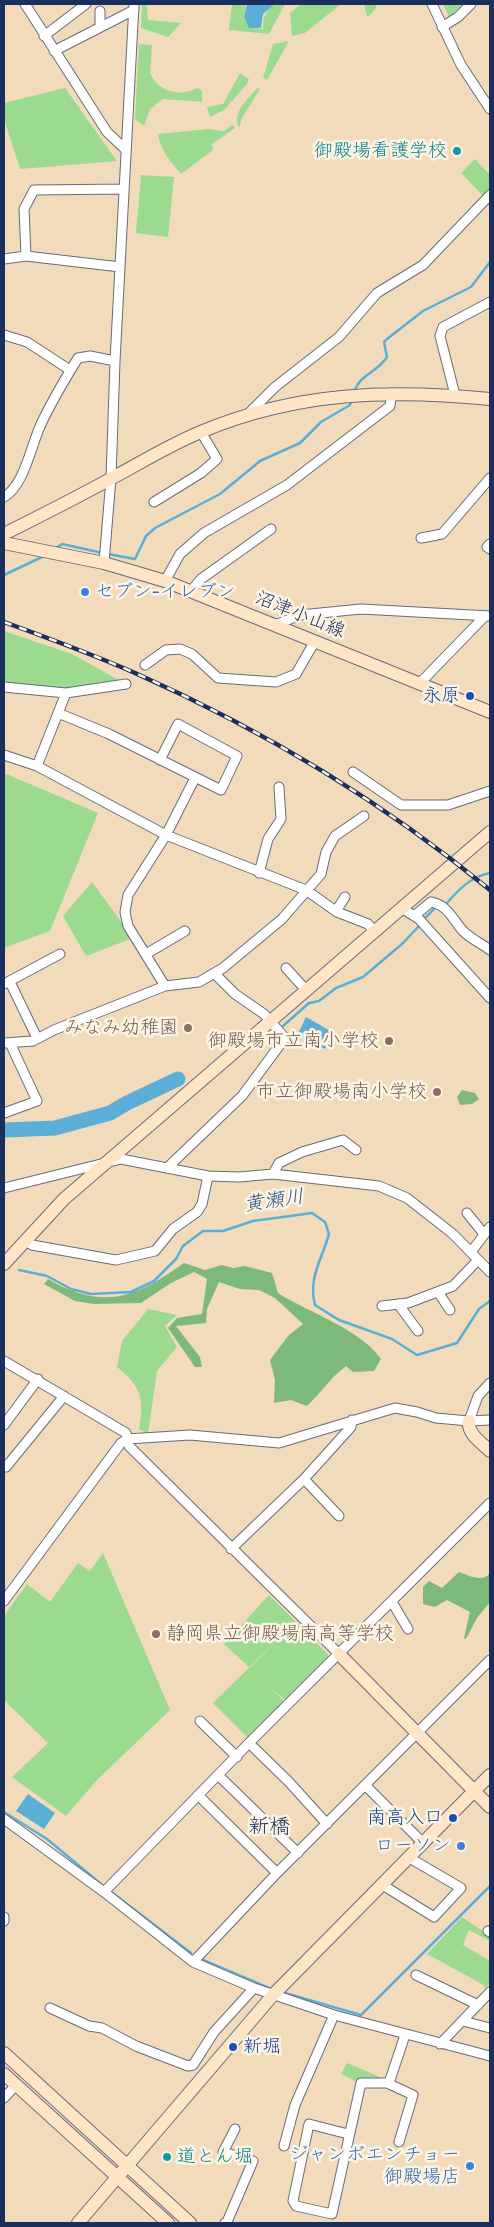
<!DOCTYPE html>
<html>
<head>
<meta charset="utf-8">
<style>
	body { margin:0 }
	#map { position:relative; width:494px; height:2227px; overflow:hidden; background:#f2dbbb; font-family:"Patrick Hand",sans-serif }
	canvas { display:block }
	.frame { position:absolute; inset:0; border:5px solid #1b2f5e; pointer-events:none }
</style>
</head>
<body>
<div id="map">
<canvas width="494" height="2227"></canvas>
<div class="frame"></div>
</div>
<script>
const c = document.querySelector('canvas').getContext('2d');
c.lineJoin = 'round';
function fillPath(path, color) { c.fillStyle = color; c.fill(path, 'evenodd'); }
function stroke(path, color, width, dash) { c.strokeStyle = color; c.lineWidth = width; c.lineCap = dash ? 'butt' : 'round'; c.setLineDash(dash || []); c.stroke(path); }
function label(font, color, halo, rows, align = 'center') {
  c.font = font + ' "Patrick Hand","Klee One",sans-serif'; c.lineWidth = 5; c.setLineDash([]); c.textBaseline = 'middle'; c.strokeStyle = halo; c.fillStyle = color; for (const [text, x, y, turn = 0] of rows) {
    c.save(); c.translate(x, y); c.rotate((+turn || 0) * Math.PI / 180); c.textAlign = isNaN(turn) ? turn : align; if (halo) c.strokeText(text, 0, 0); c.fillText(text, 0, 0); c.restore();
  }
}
fillPath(new Path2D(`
	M 142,4 L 147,4 L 148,20 L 181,23 L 168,37 L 141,28 Z
	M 232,4 L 246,4 L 244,17 L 249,28 L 263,29 C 263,16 265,13 274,4 L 285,4 L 269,34 L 229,30 Z
	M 301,4 L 341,4 L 305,33 L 292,36 L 290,13 Z
	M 364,4 L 377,4 C 376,10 372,13 367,17 Z
	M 443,4 L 463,4 L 449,17 Z
	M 289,41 L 267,80 L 263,78 L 273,44 Z
	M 139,44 L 152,45 L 150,73 C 159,93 180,97 198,88 L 202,91 L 202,102 L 163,99 L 150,109 L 144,126 L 135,119 Z
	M 240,73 L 249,79 L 247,84 L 224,110 L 210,117 L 207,107 L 223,104 Z
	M 65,88 L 117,161 L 20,169 L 4,119 L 4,103 Z
	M 257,88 L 260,89 L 242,118 L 239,128 C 232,111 247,101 257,88 Z
	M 232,125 L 235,128 L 212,144 L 213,150 L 181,174 C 171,162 160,150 158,134 L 207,129 L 224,131 Z
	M 475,159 L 490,175 L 490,189 L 483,196 L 461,173 Z
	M 141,175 L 174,177 L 168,237 L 136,233 Z
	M 4,631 L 72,654 L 126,684 L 69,691 L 4,686 Z
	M 4,773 L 98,813 L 50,931 L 4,948 Z
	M 92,882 L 133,938 L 86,956 L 63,916 Z
	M 148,1309 L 177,1315 L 165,1326 L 177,1347 L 157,1371 L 148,1433 L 139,1429 C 145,1400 141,1386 117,1367 L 122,1341 Z
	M 103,1553 L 170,1710 L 96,1781 L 66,1816 L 12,1777 L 48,1743 L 4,1700 L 4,1616 L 27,1584 L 50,1602 L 78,1563 L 90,1571 Z
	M 269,1595 L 296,1622 L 250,1668 L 224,1644 Z
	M 296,1622 L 329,1656 L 285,1700 L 267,1685 L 284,1701 L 248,1738 L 213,1703 Z
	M 462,1917 L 490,1936 L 490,1941 L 469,1930 L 463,1945 L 490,1961 L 490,1983 L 486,1988 L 482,1984 L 427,1954 Z
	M 347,2063 L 380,2077 L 379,2081 L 360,2078 L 357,2082 L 341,2074 Z`), '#9cda8f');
fillPath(new Path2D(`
	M 462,1090 L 475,1093 L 479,1099 L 472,1104 L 460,1105 L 457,1097 Z
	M 184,1263 L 205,1270 L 222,1265 L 233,1268 L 245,1266 L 272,1273 L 278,1293 C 309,1313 359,1328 381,1359 L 374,1371 L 353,1372 L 346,1366 C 330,1378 321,1393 307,1406 L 291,1400 L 274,1403 L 275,1380 L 270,1360 L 288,1336 L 303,1324 L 275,1298 L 259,1290 L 240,1289 L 219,1282 L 207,1309 L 206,1323 L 176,1326 L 200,1357 L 202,1367 L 195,1367 L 168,1328 L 177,1318 L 202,1314 L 207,1279 L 194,1272 L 171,1283 L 141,1303 L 94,1304 L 75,1301 L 44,1284 L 48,1279 C 104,1311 135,1298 184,1263 Z
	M 459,1572 C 470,1576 481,1582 490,1574 L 490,1602 L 477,1618 L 466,1639 L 464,1638 L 470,1612 L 447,1600 L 435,1607 L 423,1604 L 423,1587 L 429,1581 L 442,1588 Z`), '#7dba7a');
fillPath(new Path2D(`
	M 247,4 L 275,4 L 263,14 L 261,28 L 249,28 L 244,17 Z
	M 306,1017 L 334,1033 L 325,1049 L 298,1034 Z
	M 28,1794 L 55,1813 L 44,1829 L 16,1811 Z`), '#5bafd7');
stroke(new Path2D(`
	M 354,393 C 360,373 376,374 387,357 L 384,342 L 387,339 L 423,311 L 471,287 L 490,262
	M 55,549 L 62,544 L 103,553
	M 108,554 L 135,559 L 146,536 L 155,528 L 220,494 L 260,461 L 300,443 L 321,422 L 350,405 L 351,400
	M 4,575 L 44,556
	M 447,903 C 459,889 472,876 490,873
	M 423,920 L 434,909
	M 283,1026 L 309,1003 L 319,1001 L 336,988 L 363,977 L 402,944 L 420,925
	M 19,1270 L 47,1276 L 71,1289 L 91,1294 L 131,1292 L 154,1281 L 176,1259 L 183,1246 L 203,1231 L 223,1231 L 253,1221 L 312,1213 L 325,1222 L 329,1234 C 322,1259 308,1278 315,1305 L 339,1320 L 392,1339 L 417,1355 L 457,1343 L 479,1309 L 490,1301
	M 4,1812 L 47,1839 L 101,1884
	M 110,1891 L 191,1953
	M 203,1960 L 269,1988
	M 285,1993 L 361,2015 L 490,1886`), '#5bafd7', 2.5);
stroke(new Path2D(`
	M 4,1130 L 55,1128 L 110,1113 L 127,1103 L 178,1079`), '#5bafd7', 15);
const street = new Path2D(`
	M 25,4 L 107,132 L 126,150
	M 432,4 L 461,65 L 490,109
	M 100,11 L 100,27
	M 442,27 L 458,17 L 471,4
	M 44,36 L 86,4
	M 54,51 L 134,10
	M 26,256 L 24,209 L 34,190 L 124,189
	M 4,259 L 26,256 L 120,267
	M 4,335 L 27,342 L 70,370
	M 455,395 L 440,336 L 443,327 L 490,302
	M 247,415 L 275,387 L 339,337 L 377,293 L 423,265 L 490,195
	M 4,497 C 25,485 31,444 42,422 C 52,401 65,379 78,358 L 90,356 L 115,361
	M 154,502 L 201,473 L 217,459 L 201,432
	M 421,538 L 442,534 L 490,478
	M 490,544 L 487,547 L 490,549
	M 104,563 L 111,478 L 115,361 L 134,4
	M 165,581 L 180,554 L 204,533 L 287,485 L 390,406 L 392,393
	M 190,592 L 201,579 L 271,529
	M 275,625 L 300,615 L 361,609 L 490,616
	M 145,665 L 166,650 L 180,649 L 192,654 L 218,678 L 276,682 L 296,674 L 315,641
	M 420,683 L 485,616
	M 4,687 L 66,693 L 126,684
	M 58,713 L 109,734 L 221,790 L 237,756 L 178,724 L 160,760
	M 4,755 L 37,766 L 166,835 L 306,890 L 337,912 L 368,924 L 375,932
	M 37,766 L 66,693
	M 353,772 L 401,805 L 448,805 L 490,791
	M 259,873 L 268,839 L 281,819 L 279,787
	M 403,909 L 419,919 L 490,998
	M 336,911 L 345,897
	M 414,916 L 431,902 C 448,905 453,920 463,931 C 471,939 482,944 490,950
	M 146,954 L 185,931
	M 286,968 L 306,990
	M 10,982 L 37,1038
	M 4,984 L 60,954
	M 165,986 L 128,926 L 125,912 L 128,895 L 166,835 L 195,778
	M 4,1043 L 33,1041 L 54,1030 L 165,986 L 199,982 L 223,968 L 282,919 L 321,874 L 326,852 L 335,836 L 364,816
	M 4,1113 L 37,1101 L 10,1043
	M 168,1167 L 242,1096 L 285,1038 L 264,1014 L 235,994 L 214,973
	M 273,1174 L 279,1163 L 302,1152 L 343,1140 L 356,1150
	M 4,1188 L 121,1159 L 208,1176 L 239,1177 L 273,1174 L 379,1186 L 407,1198 L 453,1234 L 490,1272
	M 467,1213 L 484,1234
	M 25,1240 L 32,1245 L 116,1260 L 155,1251 L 173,1229 L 197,1212 L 202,1204 L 208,1176
	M 471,1252 L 490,1227
	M 438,1292 L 450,1310
	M 398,1304 L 418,1331
	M 382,1306 L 408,1303 L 453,1286 L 478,1260
	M 4,1361 L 126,1433 L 129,1446 L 339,1654
	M 469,1421 L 490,1420
	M 4,1425 L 38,1379
	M 4,1465 L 6,1467 L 64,1396
	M 304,1479 L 339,1516
	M 231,1549 L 304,1479 L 351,1427 L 352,1420
	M 4,1601 L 121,1443 L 127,1439 L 190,1435 L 279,1443 L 395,1408 L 417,1412 L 436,1418 L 469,1421 L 478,1396 L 490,1383
	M 392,1602 L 408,1629
	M 200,1721 L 237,1757
	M 249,1743 L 289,1782 L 327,1824
	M 218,1775 L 298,1853
	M 365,1785 L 422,1842
	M 198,1795 L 277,1873
	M 4,1819 L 104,1892 L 193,1962 L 254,1988 L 334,2015 L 490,2056
	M 381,1884 L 434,1917 L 461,1888 L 408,1857
	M 104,1892 L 249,1743 L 490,1503
	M 4,1917 L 4,1921
	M 488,1931 L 490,1932
	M 193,1962 L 277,1873 L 490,1660
	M 416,1975 L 478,2005
	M 50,2008 L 89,2026 L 102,2028 L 136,2046 L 188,2066 L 193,2065 L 214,2032 L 254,1988
	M 463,2021 L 490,2028
	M 440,2044 L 490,1992
	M 387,2083 L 413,2095 L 399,2142
	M 4,2098 L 16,2085
	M 348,2134 L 309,2124 L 293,2201 L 296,2206 L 332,2214 L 361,2083 L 389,2083 L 405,2035
	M 284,2146 L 295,2105 L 334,2015
	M 225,2223 L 227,2222 L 253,2161 L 223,2152 L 235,2129`);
const secondary = new Path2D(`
	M 4,534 C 40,516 76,498 112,478 C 142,462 171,444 203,431 C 297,392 390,389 490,399
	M 4,543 L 104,563 L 165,581 L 490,712
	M 4,1264 L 64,1199 L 490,832
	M 469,1421 C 467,1434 482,1443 490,1451
	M 339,1654 L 490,1807
	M 4,2053 L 190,2223
	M 4,2074 L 168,2223
	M 78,2223 L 273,1995 L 490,1775`);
stroke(street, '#666b7f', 11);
stroke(secondary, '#666b7f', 14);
stroke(street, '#fff', 9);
stroke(secondary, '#ffe4c6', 12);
const rail = new Path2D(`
	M 4,622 C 48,638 92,654 135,673 C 261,729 383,802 490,890`);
stroke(rail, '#1b2f5e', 4.5);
stroke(rail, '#fcf5e5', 2.5, [8]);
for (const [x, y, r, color] of [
	[457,151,5,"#0f9aa8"],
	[85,592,5,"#3f7fe0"],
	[470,696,5,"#1a4fb4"],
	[188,1028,5,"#8d6e63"],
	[389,1041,5,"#8d6e63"],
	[437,1092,5,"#8d6e63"],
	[156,1634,5,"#8d6e63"],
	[453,1818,5,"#1a4fb4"],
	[461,1846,5,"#3f7fe0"],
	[233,2047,5,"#1a4fb4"],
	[167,2157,5,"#0f9aa8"],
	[470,2166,5,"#3f7fe0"]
]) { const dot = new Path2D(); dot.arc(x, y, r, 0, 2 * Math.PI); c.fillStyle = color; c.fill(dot); stroke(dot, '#fcf5e5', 2); }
label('19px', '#0d838f', '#fcf5e5', [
	["御殿場看護学校",447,151],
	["道とん堀",177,2157,"left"]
], 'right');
label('19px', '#366cbe', '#fcf5e5', [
	["セブン-イレブン",95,592,"left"],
	["ローソン",451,1846],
	["ジャンボエンチョー",460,2155],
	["御殿場店",460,2177]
], 'right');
label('19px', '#1b2f5e', '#fcf5e5', [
	["沼津小山線",300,615,22]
]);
label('19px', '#164399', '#fcf5e5', [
	["永原",460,696],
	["南高入口",443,1818],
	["新堀",243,2047,"left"]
], 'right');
label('19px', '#785e54', '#fcf5e5', [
	["みなみ幼稚園",178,1028],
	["御殿場市立南小学校",379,1041],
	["市立御殿場南小学校",427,1092],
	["静岡県立御殿場南高等学校",166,1634,"left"]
], 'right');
label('italic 20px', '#2e5582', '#fcf5e5', [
	["黄瀬川",274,1201,-8]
]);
label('21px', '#1b2f5e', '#fcf5e5', [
	["新橋",269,1827]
]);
</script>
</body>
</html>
